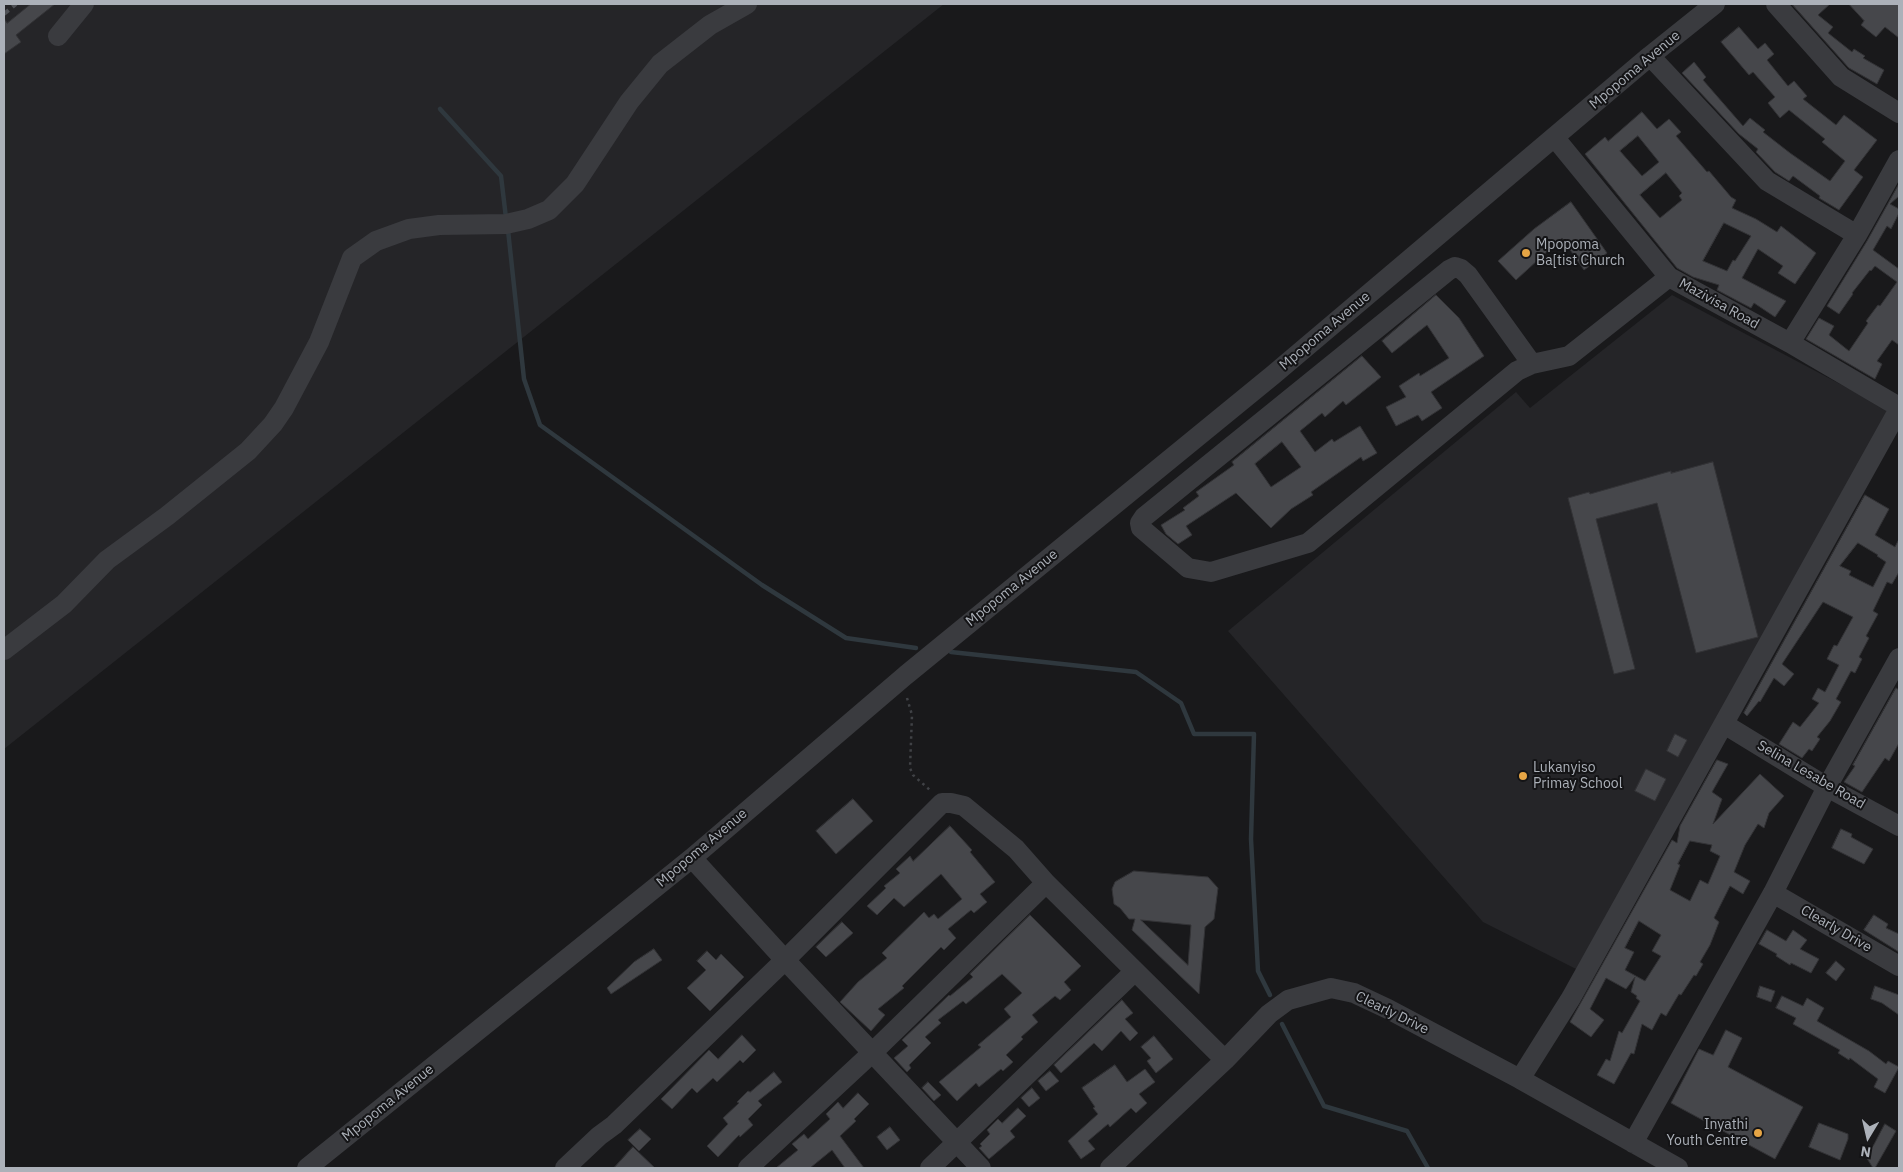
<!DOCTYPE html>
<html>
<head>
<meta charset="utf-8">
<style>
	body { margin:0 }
	#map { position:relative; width:1903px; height:1172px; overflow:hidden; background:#19191b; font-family:"IBM Plex Sans",sans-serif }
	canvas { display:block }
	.frame { position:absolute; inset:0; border:5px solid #acb1b9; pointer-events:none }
	.north { position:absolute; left:1843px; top:1112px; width:50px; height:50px; -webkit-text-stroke:4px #141416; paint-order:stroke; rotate:189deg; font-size:14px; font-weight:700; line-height:20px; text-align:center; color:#acb1b9 }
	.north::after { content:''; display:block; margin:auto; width:18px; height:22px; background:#acb1b9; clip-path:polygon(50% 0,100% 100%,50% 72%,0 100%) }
</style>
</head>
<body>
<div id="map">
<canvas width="1903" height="1172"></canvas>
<div class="frame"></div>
<div class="north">N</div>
</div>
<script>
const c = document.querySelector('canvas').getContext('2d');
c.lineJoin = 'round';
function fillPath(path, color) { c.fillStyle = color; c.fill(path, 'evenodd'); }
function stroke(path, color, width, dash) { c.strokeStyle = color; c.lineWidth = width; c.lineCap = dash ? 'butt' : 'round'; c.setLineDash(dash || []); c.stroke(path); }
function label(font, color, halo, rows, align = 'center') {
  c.font = font + ' "IBM Plex Sans",sans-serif'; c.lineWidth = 4; c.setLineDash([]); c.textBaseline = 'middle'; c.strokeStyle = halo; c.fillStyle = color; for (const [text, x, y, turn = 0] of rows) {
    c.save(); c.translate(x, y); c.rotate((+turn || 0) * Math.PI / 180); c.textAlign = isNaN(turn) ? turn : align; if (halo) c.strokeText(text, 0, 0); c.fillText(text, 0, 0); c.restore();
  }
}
fillPath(new Path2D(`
	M 4,4 L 944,4 L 4,749 Z
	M 1672,295 L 1891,411 L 1582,972 L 1483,922 L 1228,631 L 1516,392 L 1530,408 Z`), '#252528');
stroke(new Path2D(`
	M 440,109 L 501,176 L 506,218
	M 508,230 L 524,379 L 540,425 L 762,585 L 846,638 L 916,648
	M 951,652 L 1136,672 L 1181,703 L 1194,734 L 1254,734 L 1251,839 L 1258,971 L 1270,995
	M 1282,1024 L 1324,1106 L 1407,1131 L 1428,1168`), '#2f383e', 4.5);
const building = new Path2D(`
	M 31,4 L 55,4 L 16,35 L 21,42 L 4,54 L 4,18 L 7,23 Z
	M 1792,4 L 1830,4 L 1818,15 L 1833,27 L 1828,33 L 1852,52 L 1854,49 L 1865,56 L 1863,58 L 1884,70 L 1877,84 L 1849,68 Z
	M 1849,4 L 1899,4 L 1899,38 L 1885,27 L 1876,37 L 1861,25 L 1864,21 Z
	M 1739,27 L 1758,49 L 1765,43 L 1774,54 L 1767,60 L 1788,86 L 1794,81 L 1807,96 L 1803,99 L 1836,125 L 1844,115 L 1877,140 L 1854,170 L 1863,177 L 1839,210 L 1819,198 L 1820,196 L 1793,176 L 1789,181 L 1775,172 L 1756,152 L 1758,149 L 1739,134 L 1682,73 L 1694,62 L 1706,77 L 1703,80 L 1743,126 L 1750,118 L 1765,130 L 1763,132 L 1790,153 L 1830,181 L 1845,161 L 1822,142 L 1825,139 L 1789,110 L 1780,118 L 1768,103 L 1775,97 L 1753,72 L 1749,75 L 1721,42 Z
	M 1642,112 L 1657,129 L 1669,119 L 1681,132 L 1676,136 L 1707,172 L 1709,171 L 1731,197 L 1736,200 L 1732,208 L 1756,219 L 1777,232 L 1781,226 L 1816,253 L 1795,284 L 1778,273 L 1783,266 L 1758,249 L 1742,278 L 1786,301 L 1775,317 L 1754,303 L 1751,308 L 1717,290 L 1719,285 L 1693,277 L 1677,268 L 1585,154 L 1605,137 L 1608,141 ZM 1638,136 L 1659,162 L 1642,176 L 1620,151 ZM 1666,173 L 1682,193 L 1679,196 L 1682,200 L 1660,218 L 1640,195 ZM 1724,223 L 1751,236 L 1735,261 L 1733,260 L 1727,271 L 1703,261 Z
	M 1899,184 L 1899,196 L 1890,204 L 1899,209 L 1899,213 L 1891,229 L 1887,226 L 1873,250 L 1899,269 L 1899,345 L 1892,340 L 1877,361 L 1882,364 L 1875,379 L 1806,339 L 1819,318 L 1834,326 L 1829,335 L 1849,351 L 1868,323 L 1866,321 L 1878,305 L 1880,306 L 1897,282 L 1875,266 L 1871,271 L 1870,270 L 1852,293 L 1853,294 L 1839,314 L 1827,306 L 1867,241 Z
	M 1571,202 L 1607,253 L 1584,270 L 1562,238 L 1516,280 L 1498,261 L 1534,229 Z
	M 1436,295 L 1459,318 L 1484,356 L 1431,392 L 1442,408 L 1422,421 L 1418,415 L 1396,426 L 1386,407 L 1406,397 L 1399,386 L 1419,373 L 1420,376 L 1449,358 L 1427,325 L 1392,353 L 1382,341 Z
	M 1362,356 L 1381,377 L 1346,405 L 1343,401 L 1325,417 L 1322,413 L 1300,431 L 1315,452 L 1332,439 L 1334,442 L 1360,426 L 1377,453 L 1363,461 L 1361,457 L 1311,492 L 1313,495 L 1291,509 L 1271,528 L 1236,493 L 1186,526 L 1192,535 L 1178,544 L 1166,534 L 1161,525 L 1185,510 L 1183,508 L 1199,496 L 1196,492 L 1234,465 L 1232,462 ZM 1282,442 L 1301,467 L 1271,487 L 1255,464 Z
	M 1713,462 L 1758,637 L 1696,653 L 1657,503 L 1596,519 L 1635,669 L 1614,674 L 1568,498 L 1589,492 L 1590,494 L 1671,471 L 1671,473 Z
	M 1865,495 L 1889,509 L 1875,535 L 1895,547 L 1899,539 L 1899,572 L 1892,584 L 1887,582 L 1873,611 L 1878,614 L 1866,636 L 1869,638 L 1859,657 L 1862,659 L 1855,673 L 1851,671 L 1836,699 L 1841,702 L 1830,721 L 1817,737 L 1820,739 L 1812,751 L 1809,749 L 1802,758 L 1779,744 L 1793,722 L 1800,727 L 1819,703 L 1812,699 L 1818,688 L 1825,692 L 1839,665 L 1827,659 L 1834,645 L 1837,646 L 1853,617 L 1823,602 L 1782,664 L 1794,674 L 1784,686 L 1774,678 L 1760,702 L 1759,701 L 1747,716 L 1744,713 ZM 1858,543 L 1878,555 L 1877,556 L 1886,562 L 1873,587 L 1849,575 L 1851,571 L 1840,566 Z
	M 1896,688 L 1899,690 L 1899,743 L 1889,761 L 1885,758 L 1862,792 L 1844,782 L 1855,766 L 1853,765 Z
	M 1675,734 L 1687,740 L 1678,757 L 1667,751 Z
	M 1717,760 L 1728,764 L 1712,792 L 1722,799 L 1713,824 L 1760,774 L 1784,796 L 1769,813 L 1764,828 L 1758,824 L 1745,845 L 1734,872 L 1750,881 L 1743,894 L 1730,886 L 1714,918 L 1719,922 L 1710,945 L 1700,962 L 1703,964 L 1696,976 L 1694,975 L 1681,995 L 1679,994 L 1666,1016 L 1661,1013 L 1652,1030 L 1642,1024 L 1634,1054 L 1631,1053 L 1614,1084 L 1597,1075 L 1606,1059 L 1610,1061 L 1619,1031 L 1622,1033 L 1640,1001 L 1636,998 L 1637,996 L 1631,992 L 1635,977 L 1626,989 L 1606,978 L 1590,1009 L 1604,1020 L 1591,1037 L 1570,1022 L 1672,840 L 1677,843 L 1680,826 ZM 1690,841 L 1712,845 L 1710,851 L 1720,856 L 1708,884 L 1700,880 L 1690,901 L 1670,890 L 1680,865 L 1678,864 ZM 1639,921 L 1661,935 L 1652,951 L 1661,956 L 1645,981 L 1625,970 L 1634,952 L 1625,948 Z
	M 1646,769 L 1666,779 L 1655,801 L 1635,791 Z
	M 853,799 L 873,821 L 836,854 L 816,831 Z
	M 950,826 L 972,850 L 970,852 L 995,882 L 980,894 L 987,902 L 974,913 L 971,910 L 948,929 L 956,938 L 944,950 L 941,947 L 902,986 L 904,988 L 878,1009 L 885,1015 L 871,1031 L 840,1002 L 858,982 L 887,958 L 882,953 L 924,912 L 929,918 L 934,914 L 938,919 L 962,899 L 941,874 L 904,907 L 894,898 L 877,915 L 867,906 L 886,888 L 884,886 L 900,873 L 896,869 L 910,856 L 913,861 Z
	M 1841,829 L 1852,834 L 1851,837 L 1873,849 L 1864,864 L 1832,848 Z
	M 1134,871 L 1208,877 L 1218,888 L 1214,919 L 1205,927 L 1199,994 L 1132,930 L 1135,919 L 1129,919 L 1120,908 L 1114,904 L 1112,889 L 1115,882 ZM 1141,920 L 1191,925 L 1188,965 Z
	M 1030,915 L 1081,966 L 1064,982 L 1071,990 L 1060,1000 L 1055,996 L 1032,1015 L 1038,1022 L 1021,1037 L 1023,1039 L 1006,1055 L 1013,1062 L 1003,1071 L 1001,1069 L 979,1087 L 976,1083 L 957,1101 L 939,1082 L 981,1047 L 978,1045 L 1011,1017 L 1004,1009 L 1022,993 L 1002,974 L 966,1004 L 963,1001 L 938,1020 L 941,1023 L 925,1037 L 931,1043 L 909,1065 L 911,1068 L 907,1072 L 894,1058 L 908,1046 L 902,1040 L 949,995 L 950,996 L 973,977 L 970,974 Z
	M 1874,915 L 1888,924 L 1886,928 L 1899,934 L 1899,952 L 1864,930 Z
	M 842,922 L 853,933 L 826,957 L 816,947 Z
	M 1767,930 L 1786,941 L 1793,930 L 1807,940 L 1800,949 L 1819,959 L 1811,973 L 1791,963 L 1790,965 L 1776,956 L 1777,954 L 1759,944 Z
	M 654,949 L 662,960 L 611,994 L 607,988 L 634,962 Z
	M 707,951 L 716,960 L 721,954 L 744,977 L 710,1011 L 687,988 L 706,970 L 697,961 Z
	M 1836,961 L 1845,969 L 1836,981 L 1826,973 Z
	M 1760,986 L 1775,991 L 1771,1002 L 1757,997 Z
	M 1875,986 L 1899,995 L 1899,1015 L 1882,1003 L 1871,999 Z
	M 1782,996 L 1803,1006 L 1807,998 L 1824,1008 L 1817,1021 L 1869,1051 L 1886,1064 L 1888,1061 L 1899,1067 L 1885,1093 L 1874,1087 L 1878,1079 L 1850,1058 L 1849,1060 L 1838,1053 L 1840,1050 L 1793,1024 L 1796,1018 L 1776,1008 Z
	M 1122,1000 L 1133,1013 L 1125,1019 L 1138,1033 L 1130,1041 L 1121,1031 L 1102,1051 L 1094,1043 L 1061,1073 L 1054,1065 Z
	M 1726,1030 L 1742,1038 L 1728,1067 L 1803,1107 L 1775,1159 L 1671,1103 L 1699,1049 L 1713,1055 Z
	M 742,1035 L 756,1050 L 743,1063 L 740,1060 L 717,1082 L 713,1078 L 697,1093 L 692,1088 L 672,1109 L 661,1099 L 709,1050 L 718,1059 Z
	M 1154,1036 L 1173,1059 L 1156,1073 L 1147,1061 L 1151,1058 L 1141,1047 Z
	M 1115,1065 L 1127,1082 L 1145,1069 L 1155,1082 L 1139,1094 L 1147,1103 L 1136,1113 L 1131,1108 L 1110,1127 L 1108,1124 L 1088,1141 L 1095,1149 L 1081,1159 L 1068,1141 L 1098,1114 L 1093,1108 L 1095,1107 L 1082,1088 Z
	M 1050,1071 L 1059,1081 L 1046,1091 L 1038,1081 Z
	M 774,1072 L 782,1082 L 758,1101 L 762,1105 L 748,1119 L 753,1125 L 740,1137 L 739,1135 L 718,1157 L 707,1146 L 728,1124 L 723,1118 L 739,1103 L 737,1102 L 748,1091 L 750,1092 Z
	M 928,1082 L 941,1095 L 934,1101 L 922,1088 Z
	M 1032,1088 L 1040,1098 L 1029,1107 L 1021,1098 Z
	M 858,1093 L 869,1104 L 854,1119 L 856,1121 L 840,1136 L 864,1168 L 845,1168 L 832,1150 L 810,1168 L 776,1168 L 798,1150 L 792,1144 L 804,1134 L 808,1139 L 830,1119 L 826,1114 L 838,1102 L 843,1108 Z
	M 1018,1108 L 1026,1116 L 1010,1131 L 1015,1137 L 989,1159 L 979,1148 L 982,1146 L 980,1144 L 990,1134 L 987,1130 L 998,1119 L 1002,1123 Z
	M 1819,1123 L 1848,1134 L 1848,1139 L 1840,1160 L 1809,1147 Z
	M 1885,1124 L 1896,1131 L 1875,1168 L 1873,1168 L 1863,1152 L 1873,1146 Z
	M 890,1127 L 900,1140 L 887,1150 L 877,1137 Z
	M 640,1129 L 651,1139 L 639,1151 L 628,1140 Z
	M 633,1147 L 655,1168 L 614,1168 Z`);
fillPath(building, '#46474b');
stroke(building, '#333336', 1);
stroke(new Path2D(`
	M 907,698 L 912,715 L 910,768 L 913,775 L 931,791`), '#404246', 2.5, [2.5, 4]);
stroke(new Path2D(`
	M 1776,4 L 1841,77 L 1899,113
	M 58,36 L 84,4
	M 1650,56 L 1767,181 L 1857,235
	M 1555,138 L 1669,277 L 1790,343 L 1899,407
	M 1790,343 L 1857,235 L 1899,160
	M 1532,364 L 1468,275 L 1461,269 L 1455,267 L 1449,270 L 1144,517 L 1140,523 L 1141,528 L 1188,568 L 1211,572 L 1308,543 L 1517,371 L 1532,364 L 1569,356 L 1669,277
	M 4,650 L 64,604 L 107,560 L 167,516 L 248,451 L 273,424 L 284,408 L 319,342 L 352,258 L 376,241 L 409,229 L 439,225 L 506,224 L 528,219 L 549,210 L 575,184 L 629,102 L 660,64 L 710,25 L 747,4
	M 1724,724 L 1827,787 L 1899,826
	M 692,858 L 785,960 L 981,1168
	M 1773,893 L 1899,966
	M 1520,1079 L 1571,998 L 1899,409
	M 1633,1143 L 1773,893 L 1827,787 L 1899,658
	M 307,1168 L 692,858 L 906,675 L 1273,375 L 1650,56 L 1715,4
	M 565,1168 L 599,1136 L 614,1125 L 785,960 L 942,803 L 951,803 L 964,806 L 1016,849 L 1046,883 L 1225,1060
	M 748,1168 L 873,1052 L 1046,883
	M 930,1168 L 1135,971
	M 1110,1168 L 1225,1060 L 1269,1014 L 1288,1000 L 1331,988 L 1354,993 L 1388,1009 L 1520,1079 L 1678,1168`), '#3a3b3f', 20);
stroke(new Path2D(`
	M 4,14 L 16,4`), '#4f5156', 4, [6, 5]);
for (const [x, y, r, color] of [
	[1526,253,5,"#e6a545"],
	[1523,776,5,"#e6a545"],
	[1758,1133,5,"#e6a545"]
]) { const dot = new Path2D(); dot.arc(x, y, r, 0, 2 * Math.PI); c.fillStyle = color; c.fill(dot); stroke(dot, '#141416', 2); }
label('14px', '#acb1b9', '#141416', [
	["Mpopoma Avenue",1635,70,-40],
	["Mazivisa Road",1719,304,29],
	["Mpopoma Avenue",1325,331,-40],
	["Mpopoma Avenue",1012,588,-39],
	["Selina Lesabe Road",1811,775,30],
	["Mpopoma Avenue",702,848,-40],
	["Clearly Drive",1836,929,30],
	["Clearly Drive",1392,1013,26],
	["Mpopoma Avenue",388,1103,-39]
]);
label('14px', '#acb1b9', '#141416', [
	["Mpopoma",1536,245],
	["Ba[tist Church",1536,261],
	["Lukanyiso",1533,768],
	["Primay School",1533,784],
	["Inyathi",1748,1125,"right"],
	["Youth Centre",1748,1141,"right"]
], 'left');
</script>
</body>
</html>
